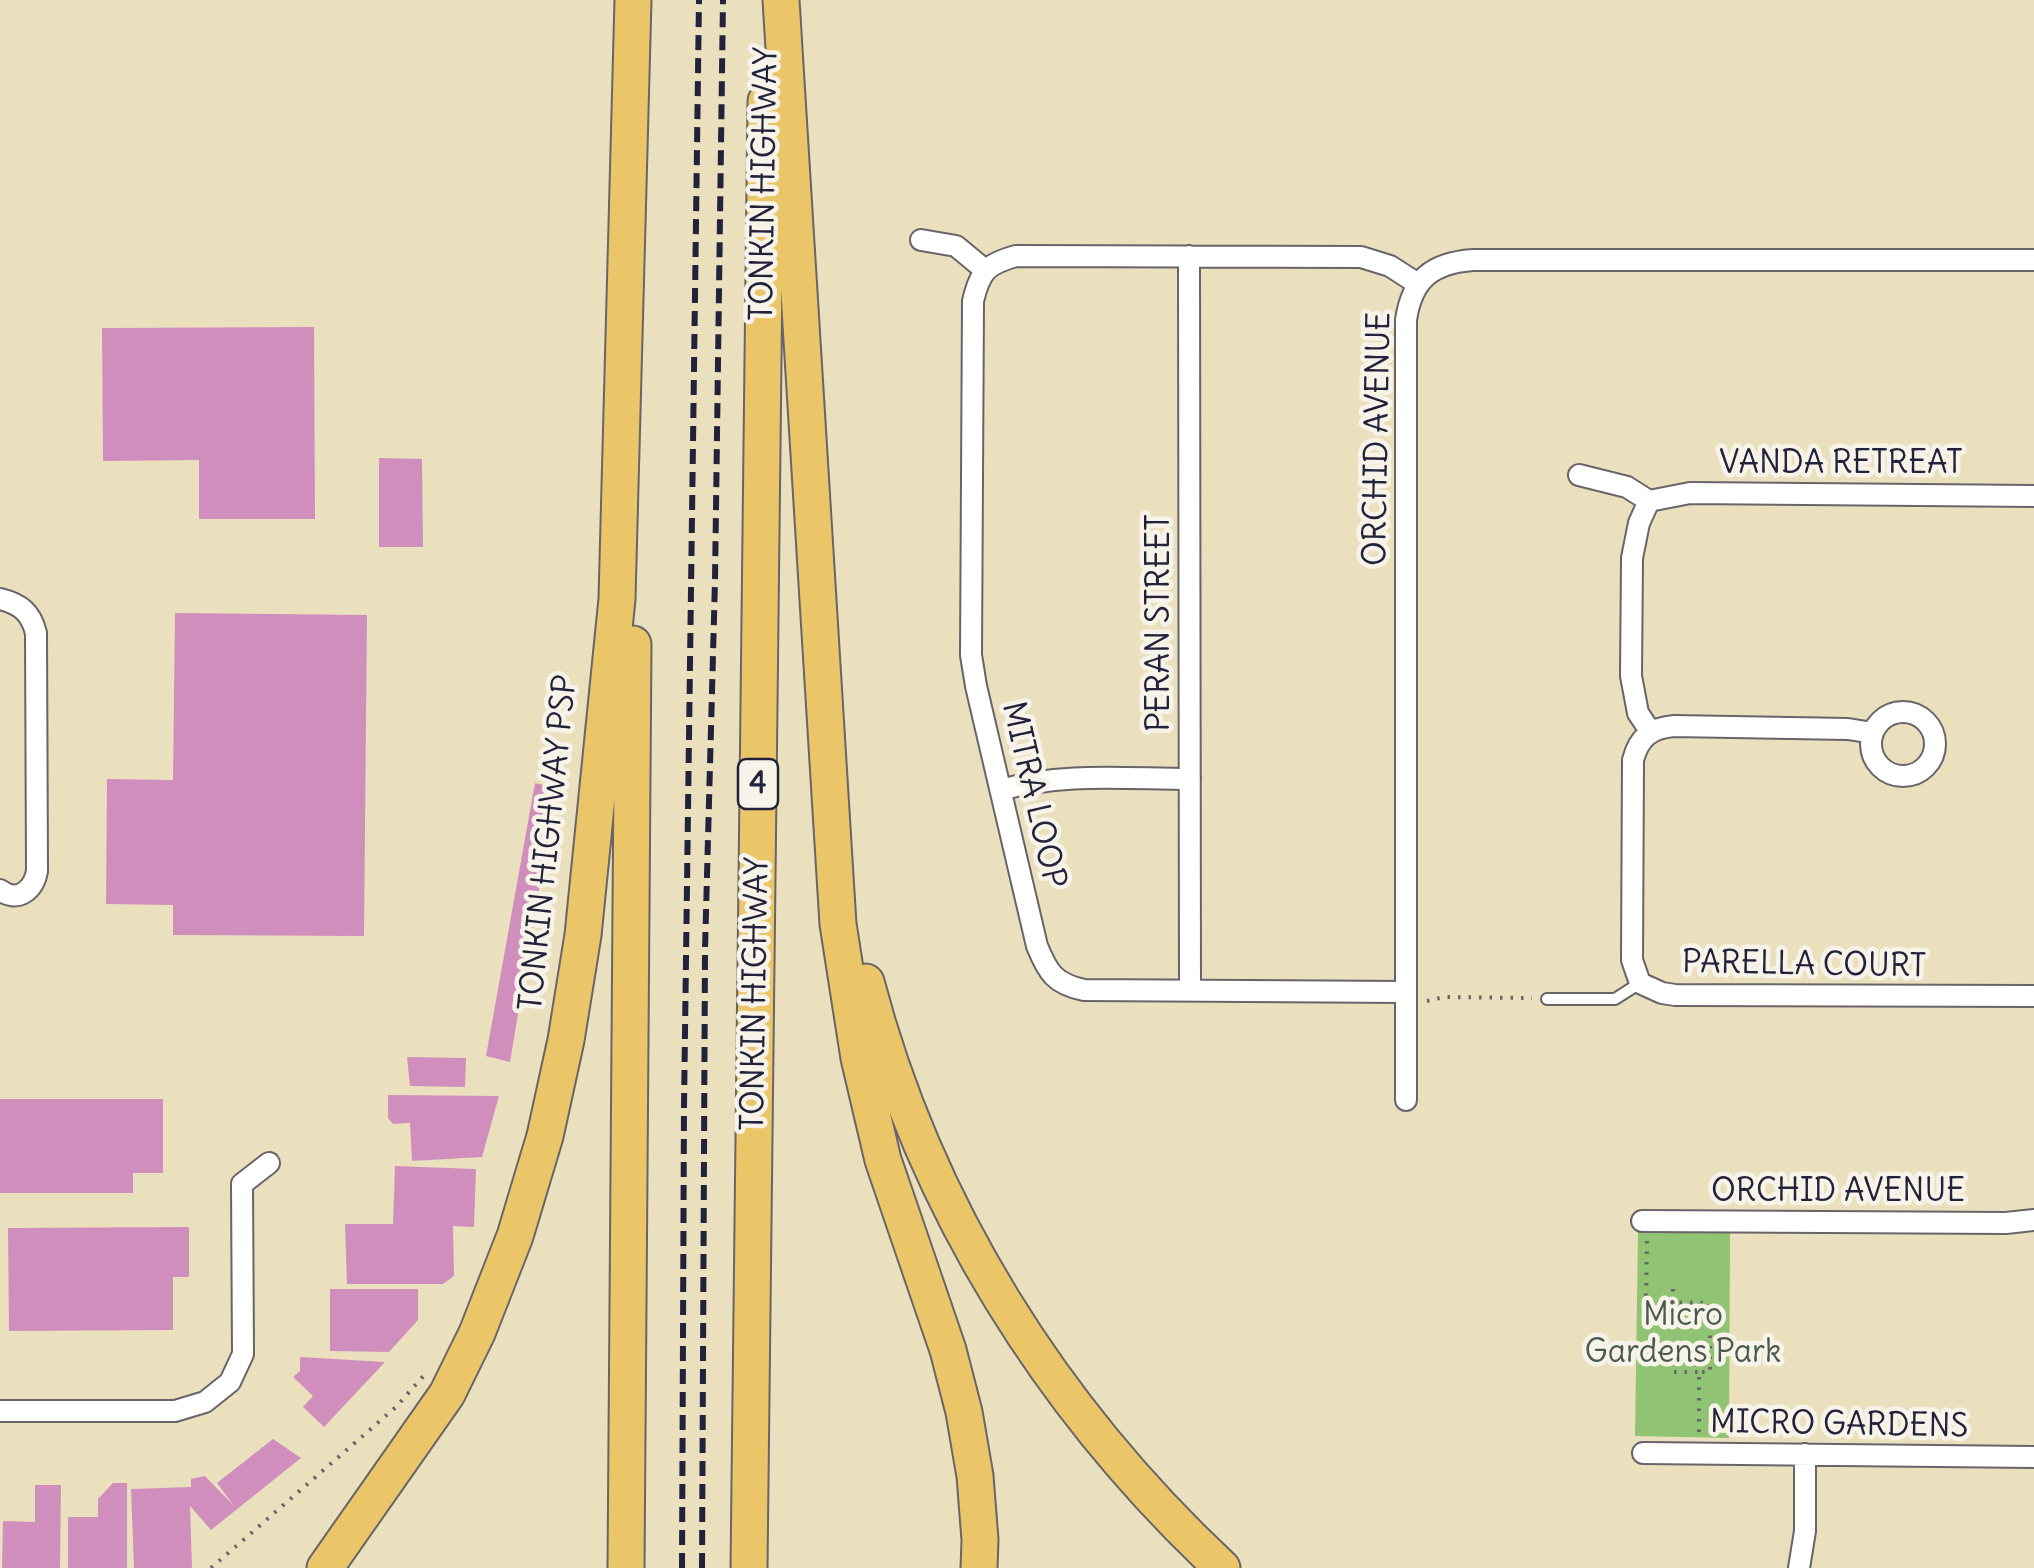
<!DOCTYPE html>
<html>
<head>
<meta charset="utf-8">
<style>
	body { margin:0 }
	canvas { display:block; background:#ebe0be }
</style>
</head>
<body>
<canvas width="2034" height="1568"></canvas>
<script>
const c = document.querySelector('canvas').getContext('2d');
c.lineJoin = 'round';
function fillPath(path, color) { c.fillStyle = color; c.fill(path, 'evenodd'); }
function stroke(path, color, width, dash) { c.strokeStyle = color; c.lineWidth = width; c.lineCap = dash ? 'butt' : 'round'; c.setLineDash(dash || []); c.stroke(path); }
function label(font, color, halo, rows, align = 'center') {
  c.font = font + ' Delius,sans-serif'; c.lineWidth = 9; c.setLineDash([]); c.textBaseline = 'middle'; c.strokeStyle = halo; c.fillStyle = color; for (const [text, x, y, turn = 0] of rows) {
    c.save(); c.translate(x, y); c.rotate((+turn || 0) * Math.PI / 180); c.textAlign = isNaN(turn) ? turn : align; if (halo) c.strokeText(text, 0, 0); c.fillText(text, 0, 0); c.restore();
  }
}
fillPath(new Path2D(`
	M 1638,1231 L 1730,1232 L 1729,1438 L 1635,1436 Z`), '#90c374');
fillPath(new Path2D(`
	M 314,327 L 315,519 L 199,519 L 199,460 L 103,461 L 102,328 Z
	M 379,458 L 422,459 L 423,547 L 379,547 Z
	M 175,613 L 367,615 L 364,936 L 173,935 L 173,905 L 106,904 L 107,779 L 173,780 Z
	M 535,783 L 556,788 L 510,1062 L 486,1056 Z
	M 407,1057 L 466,1058 L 465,1087 L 410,1086 Z
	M 388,1095 L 499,1096 L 482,1157 L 412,1161 L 410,1123 L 393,1124 L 388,1118 Z
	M 0,1099 L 163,1099 L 163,1173 L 133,1173 L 133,1193 L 0,1193 Z
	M 395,1166 L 476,1169 L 474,1227 L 453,1226 L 454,1276 L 443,1284 L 347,1284 L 345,1224 L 393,1224 Z
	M 189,1227 L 189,1277 L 173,1277 L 173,1330 L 9,1331 L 8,1228 Z
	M 330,1289 L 418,1289 L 418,1320 L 389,1352 L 330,1351 Z
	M 300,1357 L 385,1362 L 324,1427 L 303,1407 L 313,1396 L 293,1377 L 300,1371 Z
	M 273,1439 L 301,1458 L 211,1530 L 190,1506 L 192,1568 L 134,1568 L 131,1489 L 191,1487 L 191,1479 L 205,1476 L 234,1506 L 217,1483 Z
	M 113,1483 L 127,1483 L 127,1568 L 68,1568 L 68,1517 L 98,1517 L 98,1499 Z
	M 35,1485 L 61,1485 L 60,1568 L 2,1568 L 3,1521 L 35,1522 Z`), '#d08ebc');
const service = new Path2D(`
	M 1547,999 L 1615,999 L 1640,983`);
const minor = new Path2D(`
	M 921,240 L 956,246 L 985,270
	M 1189,256 L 1190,990
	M 1579,475 L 1627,487 L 1649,501
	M 0,599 C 21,604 31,613 36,633 L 37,871 C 34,889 18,904 0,890
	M1871 744a32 32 0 1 1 64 0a32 32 0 1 1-64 0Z
	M 1650,731 L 1638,713 L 1631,676 L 1632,558 L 1639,523 L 1649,501 L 1690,493 L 2034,496
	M 1873,733 L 1848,729 L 1674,726 C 1651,728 1639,737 1633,760 L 1632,960 L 1640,983 L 1662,993 L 1675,995 L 2034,996
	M 1001,790 C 1062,772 1127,779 1190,779
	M 1406,992 L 1084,990 C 1055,984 1048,973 1037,946 L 976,686 L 971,655 L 973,301 C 980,271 987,264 1016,256 L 1361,257 L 1390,266 L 1418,284
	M 1406,1100 L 1406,320 C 1412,279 1432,263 1473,260 L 2034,260
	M 1642,1221 L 2006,1223 L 2034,1220
	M 0,1411 L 175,1411 L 205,1402 L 230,1382 L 243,1354 L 242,1184 L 269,1163
	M 1643,1453 L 2034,1457
	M 1799,1568 L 1805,1531 L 1805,1454`);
const motorway = new Path2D(`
	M 781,0 L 838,924 L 859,1058 L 883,1160 L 948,1350 L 964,1412 L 975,1476 L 980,1540 L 979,1568
	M 866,982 C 925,1208 1052,1409 1222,1568
	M 325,1568 L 447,1394 L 477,1333 L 515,1236 L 545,1136 L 566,1040 L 583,935 L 617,599 L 633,0
	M 626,1568 L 633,644
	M 749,1568 L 766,101`);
stroke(service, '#686469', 14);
stroke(minor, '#686469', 24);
stroke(motorway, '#686469', 39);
stroke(new Path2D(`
	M 1427,1001 L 1444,997 L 1532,998
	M 1647,1241 L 1646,1302 L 1710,1303 L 1710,1372 L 1699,1372 L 1699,1436
	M 1673,1289 L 1673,1303
	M 1674,1372 L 1699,1372
	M 211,1568 L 396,1407 L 426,1373`), '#686469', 4, [2.5, 8]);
stroke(service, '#fff', 10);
stroke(minor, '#fff', 20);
stroke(motorway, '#eac669', 35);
stroke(new Path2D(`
	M 682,1568 L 684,1106 L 699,0
	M 702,1568 L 705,949 L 715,581 L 723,0`), '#22223b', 6, [15, 8]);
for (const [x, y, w] of [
	[758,784,40]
]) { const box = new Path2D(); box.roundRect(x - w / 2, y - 25, w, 50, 8); c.fillStyle = '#f7f3e8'; c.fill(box); stroke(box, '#22223b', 2.5); }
label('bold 30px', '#22223b', null, [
	["4",758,784]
]);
label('32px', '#22223b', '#f7f3e8', [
	["TONKIN HIGHWAY",765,184,-89],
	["ORCHID AVENUE",1378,439,-89],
	["VANDA RETREAT",1841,464],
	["PERAN STREET",1160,623,-90],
	["MITRA LOOP",1033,795,77],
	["TONKIN HIGHWAY PSP",549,843,-84],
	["PARELLA COURT",1804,965,1],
	["TONKIN HIGHWAY",756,994,-89],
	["ORCHID AVENUE",1838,1192],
	["MICRO GARDENS",1839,1425,1]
]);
label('32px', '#485a4f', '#f7f3e8', [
	["Micro",1683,1316],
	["Gardens Park",1683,1353]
]);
</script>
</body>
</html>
